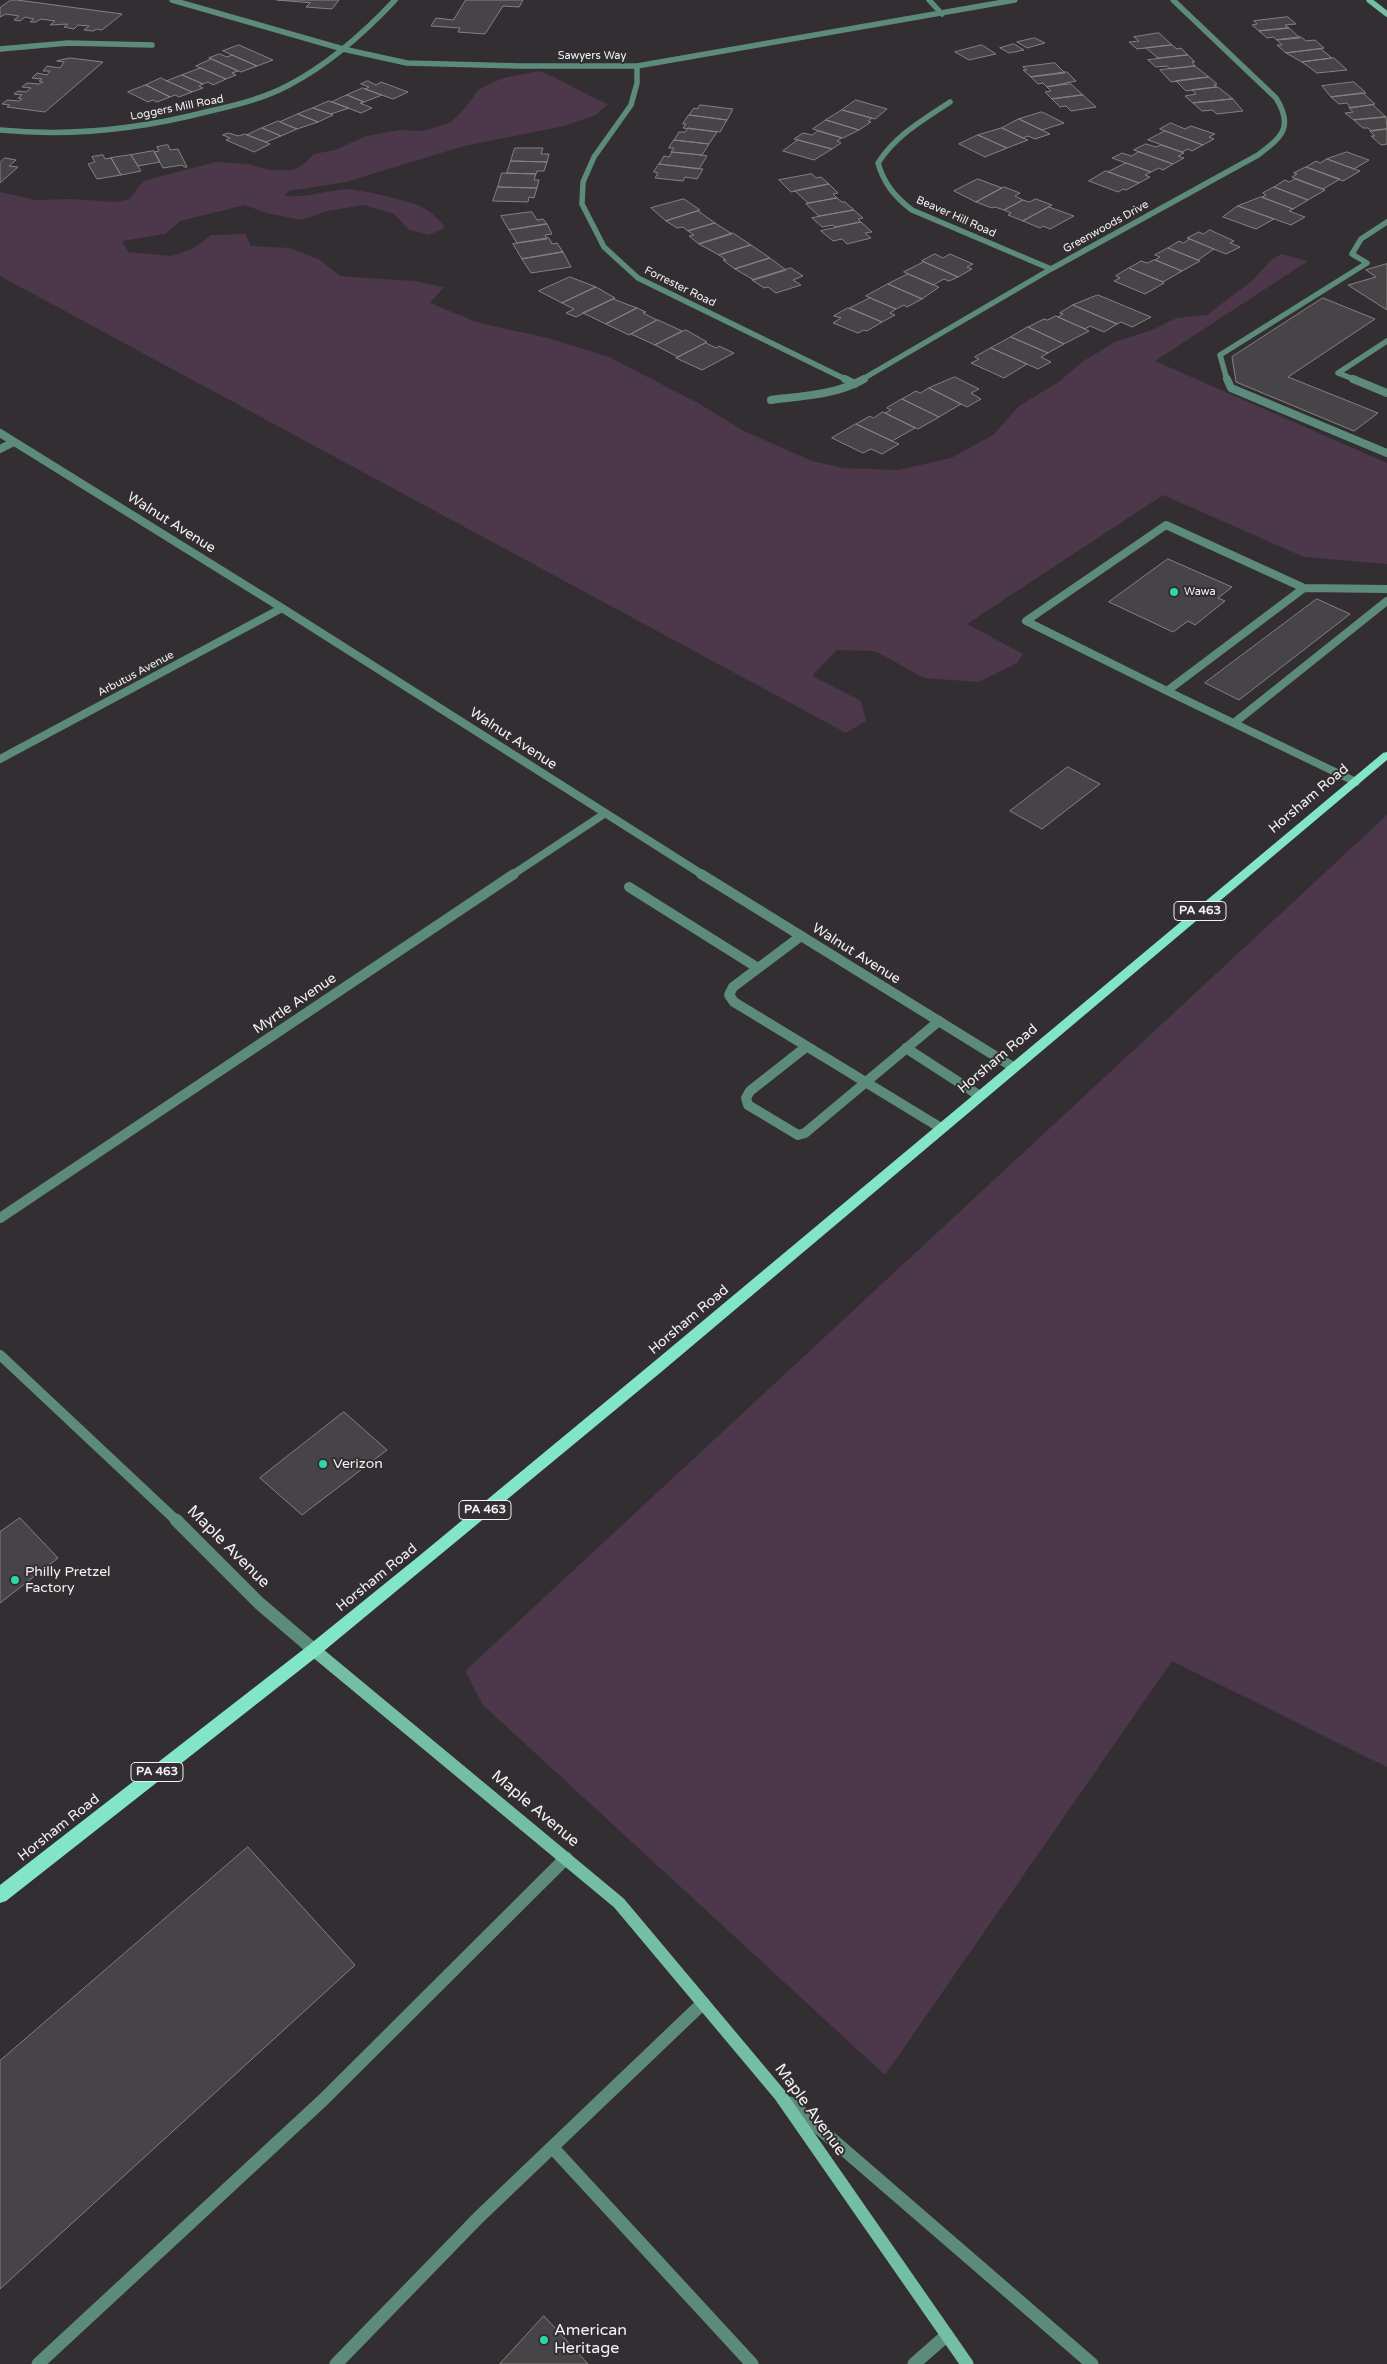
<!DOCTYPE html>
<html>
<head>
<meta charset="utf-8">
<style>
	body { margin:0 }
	canvas { display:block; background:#322e31 }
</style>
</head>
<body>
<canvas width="1387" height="2364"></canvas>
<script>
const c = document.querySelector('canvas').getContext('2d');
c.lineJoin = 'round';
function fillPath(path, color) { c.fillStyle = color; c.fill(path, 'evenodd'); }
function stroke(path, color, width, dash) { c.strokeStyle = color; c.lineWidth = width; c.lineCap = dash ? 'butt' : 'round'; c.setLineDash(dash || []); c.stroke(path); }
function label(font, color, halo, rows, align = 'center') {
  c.font = font + ' "Varela Round",sans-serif'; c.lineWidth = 4; c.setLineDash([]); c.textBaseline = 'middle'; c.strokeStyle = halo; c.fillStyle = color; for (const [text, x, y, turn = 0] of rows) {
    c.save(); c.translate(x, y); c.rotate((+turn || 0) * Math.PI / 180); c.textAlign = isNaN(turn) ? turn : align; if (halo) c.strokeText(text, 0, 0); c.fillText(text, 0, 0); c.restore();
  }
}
fillPath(new Path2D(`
	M 539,71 C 563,80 584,94 608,104 L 596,115 L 564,126 L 464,146 L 346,182 L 288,191 L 285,196 C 305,198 326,191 346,189 C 359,189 410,201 422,207 C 432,213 439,219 445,228 L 429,235 L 409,230 L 394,214 L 364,205 L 327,211 L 302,220 L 266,213 L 245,205 L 180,221 L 165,234 L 122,241 L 128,252 L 172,256 L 194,248 L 211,235 L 245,234 L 251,246 L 290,248 L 320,260 L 340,276 L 414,281 L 444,287 L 430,303 L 479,323 L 548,338 L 609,357 L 696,402 L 744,431 L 812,461 L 843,468 L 898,470 L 951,458 L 993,435 L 1019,406 L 1060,381 L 1082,362 L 1115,342 L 1152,330 L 1177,318 L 1207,315 L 1253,280 L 1271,260 L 1281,254 L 1308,261 L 1155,361 L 1387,463 L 1387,564 L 1304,557 L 1163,495 L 967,624 L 1023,654 L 1017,663 L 979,682 L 924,678 L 875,651 L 837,650 L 812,676 L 861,701 L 866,721 L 846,733 L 0,276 L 0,192 L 36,200 L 71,199 L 115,202 L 130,199 L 138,187 L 146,180 L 216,162 L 248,164 L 270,170 L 293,170 L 304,164 L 314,154 L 335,150 L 366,136 L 400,130 L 423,131 L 450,123 L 465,108 L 479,89 L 503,78 Z
	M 1387,815 L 1387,1767 L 1172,1661 L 885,2075 L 483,1705 L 465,1671 Z`), '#4d374a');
const building = new Path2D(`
	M 11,0 L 17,0 L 122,14 L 102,30 L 97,29 L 93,31 L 84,30 L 89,26 L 78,25 L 74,29 L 64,27 L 68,24 L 50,25 L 55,21 L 41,19 L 36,22 L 30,22 L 34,19 L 25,17 L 20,21 L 14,20 L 19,16 L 6,14 L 0,17 L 0,8 Z
	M 277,0 L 339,0 L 332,9 L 306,7 L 310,3 Z
	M 466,0 L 523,0 L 519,7 L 503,6 L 485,34 L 458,32 L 460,28 L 431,26 L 436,18 L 453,20 Z
	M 1288,17 L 1296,24 L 1285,25 L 1289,28 L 1259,31 L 1252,25 L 1257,24 L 1254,21 Z
	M 1289,28 L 1300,38 L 1277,40 L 1273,37 L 1267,38 L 1259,31 Z
	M 1159,33 L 1172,45 L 1137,49 L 1129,42 L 1139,41 L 1134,37 Z
	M 1301,37 L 1306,41 L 1315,40 L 1324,48 L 1286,53 L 1277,45 L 1282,45 L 1277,40 Z
	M 1035,38 L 1045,43 L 1027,48 L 1017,42 Z
	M 1014,44 L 1024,50 L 1009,53 L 1000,48 Z
	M 239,45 L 273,60 L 257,66 L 223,51 Z
	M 982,45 L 996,54 L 969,60 L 955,52 Z
	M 1172,45 L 1177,49 L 1181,48 L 1188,55 L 1158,58 L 1146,48 Z
	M 1321,49 L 1332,58 L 1302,62 L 1286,53 Z
	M 220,54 L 227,57 L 232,55 L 257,66 L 241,72 L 209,58 Z
	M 1188,55 L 1195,62 L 1192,62 L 1195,66 L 1170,69 L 1167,66 L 1156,67 L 1148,60 Z
	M 70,58 L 103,62 L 45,112 L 7,107 L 10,105 L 2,104 L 7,100 L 19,101 L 22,99 L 18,98 L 22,95 L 14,94 L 18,91 L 26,92 L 31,88 L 22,87 L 27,83 L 39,84 L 43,82 L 39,81 L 42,79 L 32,78 L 37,73 L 47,75 L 50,71 L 43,71 L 47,66 L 60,68 L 64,62 L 57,61 Z
	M 1334,58 L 1347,70 L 1317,73 L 1302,62 Z
	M 212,59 L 238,71 L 232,73 L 236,75 L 226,79 L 196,66 Z
	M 1055,63 L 1065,73 L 1031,77 L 1023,70 L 1027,70 L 1023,67 Z
	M 1195,66 L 1209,77 L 1171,82 L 1160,70 Z
	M 201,68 L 226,79 L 213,85 L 208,82 L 203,84 L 182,75 Z
	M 1067,72 L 1076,81 L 1047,87 L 1043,83 L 1038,84 L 1031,77 Z
	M 182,75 L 203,84 L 199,86 L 203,88 L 192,92 L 167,81 Z
	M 1209,77 L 1217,84 L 1214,85 L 1217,87 L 1186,91 L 1176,81 Z
	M 161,78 L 167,81 L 192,92 L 179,97 L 175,95 L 170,97 L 146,85 Z
	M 368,81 L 376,85 L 381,82 L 408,92 L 393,99 L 365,89 L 369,87 L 361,84 Z
	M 1354,82 L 1366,93 L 1331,97 L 1322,86 Z
	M 1071,84 L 1083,95 L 1052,99 L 1045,92 L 1051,91 L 1047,87 Z
	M 146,85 L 170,97 L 157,102 L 153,100 L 148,102 L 128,92 Z
	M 1218,87 L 1233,99 L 1193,103 L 1185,96 L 1196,94 L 1192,90 Z
	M 363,88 L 365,89 L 382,95 L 364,102 L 347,95 Z
	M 1363,93 L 1375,104 L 1351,108 L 1347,103 L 1339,104 L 1331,97 Z
	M 347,95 L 364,102 L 360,103 L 372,108 L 361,113 L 332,102 Z
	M 1083,95 L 1096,107 L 1071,111 L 1066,106 L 1060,107 L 1052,99 Z
	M 1233,99 L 1243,111 L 1217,114 L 1212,110 L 1202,111 L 1193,103 Z
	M 856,100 L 887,109 L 875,119 L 842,110 Z
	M 329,101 L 332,102 L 349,108 L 331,114 L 313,108 Z
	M 700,105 L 733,109 L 727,120 L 689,115 L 694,108 L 697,109 Z
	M 1373,105 L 1386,117 L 1354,120 L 1345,113 L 1353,112 L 1349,108 Z
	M 313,108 L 331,114 L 333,115 L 318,122 L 298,114 Z
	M 842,110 L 872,118 L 868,121 L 871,122 L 859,130 L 826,120 Z
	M 1042,112 L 1064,123 L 1042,130 L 1019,119 Z
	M 298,114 L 318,122 L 297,129 L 280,122 Z
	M 689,115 L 727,120 L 720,132 L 683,128 L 686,124 L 683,124 Z
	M 1386,117 L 1387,129 L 1372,131 L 1368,128 L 1363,128 L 1354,120 Z
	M 1019,119 L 1042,130 L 1050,134 L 1035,139 L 1028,136 L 1023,138 L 1002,128 Z
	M 826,120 L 859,130 L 843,138 L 813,129 Z
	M 279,121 L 280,122 L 297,129 L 281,136 L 262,128 Z
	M 1171,123 L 1185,129 L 1191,126 L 1215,134 L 1209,137 L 1214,139 L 1203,145 L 1160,129 Z
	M 262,128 L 281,136 L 266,142 L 247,135 Z
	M 688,128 L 717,132 L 709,144 L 674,140 L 679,132 L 685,132 Z
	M 1002,128 L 1023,138 L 1028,140 L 1007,148 L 978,135 Z
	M 1387,129 L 1387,144 L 1381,145 L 1371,136 L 1375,136 L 1370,131 Z
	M 818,131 L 842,138 L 837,141 L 841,143 L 832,149 L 794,139 L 803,133 L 812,135 Z
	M 1165,131 L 1203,145 L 1192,151 L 1188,149 L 1182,152 L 1148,140 Z
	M 229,133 L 238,136 L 245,134 L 270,144 L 254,152 L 226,140 L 230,138 L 223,135 Z
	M 978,135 L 1007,148 L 985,157 L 959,144 Z
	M 674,140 L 709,144 L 702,155 L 671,152 L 674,148 L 669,148 Z
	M 798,140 L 832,149 L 814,160 L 783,151 Z
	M 1146,144 L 1156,147 L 1161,145 L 1184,153 L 1178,156 L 1184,158 L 1173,164 L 1134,150 Z
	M 168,145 L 170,150 L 178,149 L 187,167 L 184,167 L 182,165 L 163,168 L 154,152 L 159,151 L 157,147 Z
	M 515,148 L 543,148 L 541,154 L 549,154 L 547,162 L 511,161 Z
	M 154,151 L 160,162 L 138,166 L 131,155 Z
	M 672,152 L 702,155 L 707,156 L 699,169 L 659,164 L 664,156 L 669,157 Z
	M 1139,152 L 1173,164 L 1163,170 L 1159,168 L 1151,172 L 1112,158 L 1122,153 L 1131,156 Z
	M 1347,152 L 1369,160 L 1354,169 L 1327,159 Z
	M 103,155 L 105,159 L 111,158 L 121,175 L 97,179 L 88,164 L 95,162 L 92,157 Z
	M 131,155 L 141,171 L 121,175 L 111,158 Z
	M 5,158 L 16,160 L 9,166 L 18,167 L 0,183 L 0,163 Z
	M 1327,159 L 1360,171 L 1343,181 L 1306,167 L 1316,161 L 1320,163 Z
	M 511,161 L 547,162 L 544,171 L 537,171 L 536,174 L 507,173 Z
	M 1126,163 L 1151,172 L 1145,175 L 1150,177 L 1139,183 L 1108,172 Z
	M 659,164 L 703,169 L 697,179 L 685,177 L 683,181 L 655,178 L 658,173 L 654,172 Z
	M 1306,167 L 1340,179 L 1323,189 L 1292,177 L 1297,174 L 1294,173 Z
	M 1106,171 L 1139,183 L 1126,190 L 1123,189 L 1118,192 L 1089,181 Z
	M 502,173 L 536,174 L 534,180 L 539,180 L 537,188 L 498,187 Z
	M 812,174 L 816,178 L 821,177 L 829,184 L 791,192 L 779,180 Z
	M 978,179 L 1002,188 L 976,202 L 954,191 Z
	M 1295,179 L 1325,190 L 1308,200 L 1274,187 L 1285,180 L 1289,182 Z
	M 829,184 L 838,193 L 833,194 L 837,198 L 808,203 L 795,191 Z
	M 498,187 L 537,188 L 534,198 L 529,197 L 528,202 L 493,201 Z
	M 1004,187 L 1020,193 L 1015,196 L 1023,200 L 1004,210 L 995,207 L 992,208 L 976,202 Z
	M 1274,187 L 1308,200 L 1293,209 L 1262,197 L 1266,195 L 1263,193 Z
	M 1261,197 L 1293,209 L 1289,211 L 1305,217 L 1291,225 L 1238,206 Z
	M 837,198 L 842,202 L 845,202 L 854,210 L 819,216 L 806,204 Z
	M 684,199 L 700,210 L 666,221 L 651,208 Z
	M 1036,199 L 1052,205 L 1023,221 L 1008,215 L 1011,213 L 1004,210 L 1023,200 L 1029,202 Z
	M 1238,206 L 1274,219 L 1256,229 L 1223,217 Z
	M 1049,207 L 1074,216 L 1050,229 L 1043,226 L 1040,228 L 1023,221 Z
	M 854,210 L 863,218 L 858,219 L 861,222 L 835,227 L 833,225 L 822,227 L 812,218 Z
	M 698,211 L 715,223 L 688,231 L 683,227 L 677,228 L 666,221 Z
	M 532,212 L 537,220 L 543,219 L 547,224 L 509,230 L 501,216 Z
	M 861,222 L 872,232 L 865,233 L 871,238 L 847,244 L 842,239 L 833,241 L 821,231 Z
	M 715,223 L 732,234 L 699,244 L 689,236 L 694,235 L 688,231 Z
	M 547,224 L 552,234 L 545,235 L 547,239 L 517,243 L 509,230 Z
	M 1210,230 L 1234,241 L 1230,243 L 1240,247 L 1226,254 L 1187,238 L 1199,232 L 1203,234 Z
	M 733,233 L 751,245 L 719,255 L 699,244 Z
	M 549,238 L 552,244 L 557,243 L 563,252 L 522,259 L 513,244 Z
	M 1190,239 L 1214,249 L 1198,260 L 1168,248 L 1179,241 L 1183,243 Z
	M 751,245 L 770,258 L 735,269 L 723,260 L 726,260 L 719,255 Z
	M 1168,248 L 1200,261 L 1182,271 L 1155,260 L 1160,257 L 1155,255 Z
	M 563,252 L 571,267 L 531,273 L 522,259 Z
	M 935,254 L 943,258 L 950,254 L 973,264 L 967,267 L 972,269 L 958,277 L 922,261 Z
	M 770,258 L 786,270 L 754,280 L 735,269 Z
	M 1154,260 L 1155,260 L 1182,271 L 1163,282 L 1129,268 L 1141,261 L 1147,263 Z
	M 924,262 L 958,277 L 949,281 L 944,279 L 933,285 L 904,272 Z
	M 1387,264 L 1387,310 L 1348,285 L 1376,277 L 1366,270 Z
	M 791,268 L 803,276 L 793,280 L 801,285 L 776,293 L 768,287 L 764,288 L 752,280 Z
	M 1129,268 L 1163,282 L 1164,283 L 1145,294 L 1114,281 L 1120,278 L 1116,276 Z
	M 908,274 L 939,287 L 922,299 L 888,284 Z
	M 570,277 L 596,287 L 562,303 L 539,291 Z
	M 888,284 L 922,299 L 907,307 L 904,305 L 896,309 L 866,296 Z
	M 596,287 L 615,298 L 576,317 L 566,313 L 574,309 L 562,303 Z
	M 1098,295 L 1151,317 L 1132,327 L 1121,322 L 1117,324 L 1073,305 Z
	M 870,298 L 896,309 L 890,313 L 895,315 L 882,322 L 850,308 Z
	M 1323,298 L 1375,319 L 1288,377 L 1378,413 L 1354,431 L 1236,382 L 1232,357 Z
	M 613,299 L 637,308 L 606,324 L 583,313 Z
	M 1073,305 L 1117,324 L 1104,332 L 1090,326 L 1085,329 L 1058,317 L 1063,314 L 1060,313 Z
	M 637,308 L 646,312 L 643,313 L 657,320 L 629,335 L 606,324 Z
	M 848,308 L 882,322 L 867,331 L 864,330 L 858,333 L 833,323 L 841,318 L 834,316 Z
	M 1056,316 L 1085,329 L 1089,331 L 1064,344 L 1028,327 L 1044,319 L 1047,320 Z
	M 658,320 L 682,331 L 655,345 L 631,334 Z
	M 1028,327 L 1064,344 L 1048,353 L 1011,337 Z
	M 686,330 L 707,342 L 678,357 L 655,345 Z
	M 1011,337 L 1048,353 L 1041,357 L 1051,362 L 1038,369 L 991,348 Z
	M 706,343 L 716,348 L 719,346 L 734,353 L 702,370 L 676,358 Z
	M 991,348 L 1027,364 L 1004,378 L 971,363 L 979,359 L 975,357 Z
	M 955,377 L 979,389 L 971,393 L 981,399 L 967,407 L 929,388 Z
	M 929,388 L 961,404 L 939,417 L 902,399 L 916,391 L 920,393 Z
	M 902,399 L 939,417 L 918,429 L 885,413 L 891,410 L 887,408 Z
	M 883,412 L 915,428 L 892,441 L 856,424 L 870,416 L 873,418 Z
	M 856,424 L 892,441 L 899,444 L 882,454 L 871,449 L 863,453 L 832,438 Z
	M 1168,559 L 1232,587 L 1218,598 L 1225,601 L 1195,625 L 1188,621 L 1173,632 L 1109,602 Z
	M 1317,599 L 1350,614 L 1239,700 L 1205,683 Z
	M 1068,767 L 1100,784 L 1042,829 L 1010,811 Z
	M 344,1412 L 387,1450 L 302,1515 L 260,1478 Z
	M 20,1518 L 58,1558 L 0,1603 L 0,1532 Z
	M 248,1847 L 355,1965 L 0,2289 L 0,2061 Z
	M 544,2316 L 588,2364 L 500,2364 Z`);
fillPath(building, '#474447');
stroke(building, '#848083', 1);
stroke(new Path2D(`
	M 0,49 L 68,43 L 152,45
	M 1227,380 L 1220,355 L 1367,263 L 1352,254 L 1361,239 L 1387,222
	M 1356,380 L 1338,373 L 1387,341`), '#5d8b7b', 5.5);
stroke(new Path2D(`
	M 1227,379 L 1231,388 L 1387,453
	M 1353,379 L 1387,393
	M 1167,691 L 1026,621 L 1166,525 L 1304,588
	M 1234,723 L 1387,601
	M 1356,782 L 1167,691 L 1304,588 L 1387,589`), '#5d8b7b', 8);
stroke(new Path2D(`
	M 629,887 L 758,968
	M 801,936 L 733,987 L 729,995 L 734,1002 L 941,1128
	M 806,1047 L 750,1091 L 746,1098 L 748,1105 L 798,1135 L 805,1133 L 939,1021
	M 906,1048 L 980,1096`), '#5d8b7b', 10);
stroke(new Path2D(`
	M 790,2103 L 1092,2364
	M 552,2147 L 752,2364
	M 38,2364 L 323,2100 L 566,1858
	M 336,2364 L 479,2217 L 703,2003
	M 914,2364 L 947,2335`), '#5d8b7b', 13);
stroke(new Path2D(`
	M 172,0 L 343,49 L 407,63 L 519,66 L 637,66 L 1015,0
	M 929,0 L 942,14
	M 637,66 L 637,83 L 631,105 L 594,157 L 583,182 L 582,204 L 604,247 L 638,278 L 847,380
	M 950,102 C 923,120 896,135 878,163 C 884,184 895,197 912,210 L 1051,269
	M 0,130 C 71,137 141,129 210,111 C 237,105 265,98 289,85 C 329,64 364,33 395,0
	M 861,380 L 1051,269 L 1258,155 C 1282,137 1294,127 1276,98 L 1173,0`), '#5d8b7b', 5.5);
stroke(new Path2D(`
	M 845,379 L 855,384
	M 771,400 C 802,396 836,395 864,379
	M 0,433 L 282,608 L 703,875
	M 0,449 L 14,442
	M 0,759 L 282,608
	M 512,875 L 604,814`), '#5d8b7b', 8);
stroke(new Path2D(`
	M 701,874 L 1013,1067
	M 0,1218 L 514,874
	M 0,1355 L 178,1522`), '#5d8b7b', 10);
stroke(new Path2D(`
	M 176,1520 L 259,1603 L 314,1650`), '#5d8b7b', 13);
stroke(new Path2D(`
	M 1369,0 L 1387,14`), '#73bea5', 5.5);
stroke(new Path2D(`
	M 314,1650 L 619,1903 L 780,2095 L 967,2364`), '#73bea5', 13);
fillPath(new Path2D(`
	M 1387,752 L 1387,760 L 660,1373 L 429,1564 L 319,1655 L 6,1901 L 0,1903 L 0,1885 L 309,1645 L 419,1556 L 650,1365 L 1383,753 Z`), '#82e6c6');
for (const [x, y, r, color] of [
	[1174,592,5,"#2ed4aa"],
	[323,1464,5,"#2ed4aa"],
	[15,1580,5,"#2ed4aa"],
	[544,2340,5,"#2ed4aa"]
]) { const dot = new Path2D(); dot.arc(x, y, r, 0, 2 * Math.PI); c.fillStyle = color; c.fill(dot); stroke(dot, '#322e31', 2); }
label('11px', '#f3f1f3', '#322e31', [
	["Sawyers Way",592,56],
	["Loggers Mill Road",177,108,-11],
	["Beaver Hill Road",956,217,24],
	["Greenwoods Drive",1106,227,-29],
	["Forrester Road",680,287,26],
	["Arbutus Avenue",136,674,-28]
]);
label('11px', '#f3f1f3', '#322e31', [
	["Wawa",1184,592]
], 'left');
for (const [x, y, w] of [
	[1200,911,52],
	[485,1510,52],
	[157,1772,52]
]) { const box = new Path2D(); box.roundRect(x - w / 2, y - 9.5, w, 19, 4); c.fillStyle = '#322e31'; c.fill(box); stroke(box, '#f3f1f3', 1); }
label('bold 12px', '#f3f1f3', null, [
	["PA 463",1200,911],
	["PA 463",485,1510],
	["PA 463",157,1772]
]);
label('14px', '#f3f1f3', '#322e31', [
	["Walnut Avenue",171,523,32],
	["Walnut Avenue",513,739,33],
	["Horsham Road",1309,799,-40],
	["Walnut Avenue",856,954,32],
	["Myrtle Avenue",295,1004,-34],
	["Horsham Road",998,1059,-40],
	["Horsham Road",689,1320,-40],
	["Horsham Road",377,1578,-39],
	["Horsham Road",59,1828,-38]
]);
label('14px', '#f3f1f3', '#322e31', [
	["Verizon",333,1464],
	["Philly Pretzel",25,1572],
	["Factory",25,1588]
], 'left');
label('16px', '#f3f1f3', '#322e31', [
	["Maple Avenue",228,1547,45],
	["Maple Avenue",535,1809,40],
	["Maple Avenue",810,2110,54]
]);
label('16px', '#f3f1f3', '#322e31', [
	["American",554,2331],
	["Heritage",554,2349]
], 'left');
</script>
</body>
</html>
